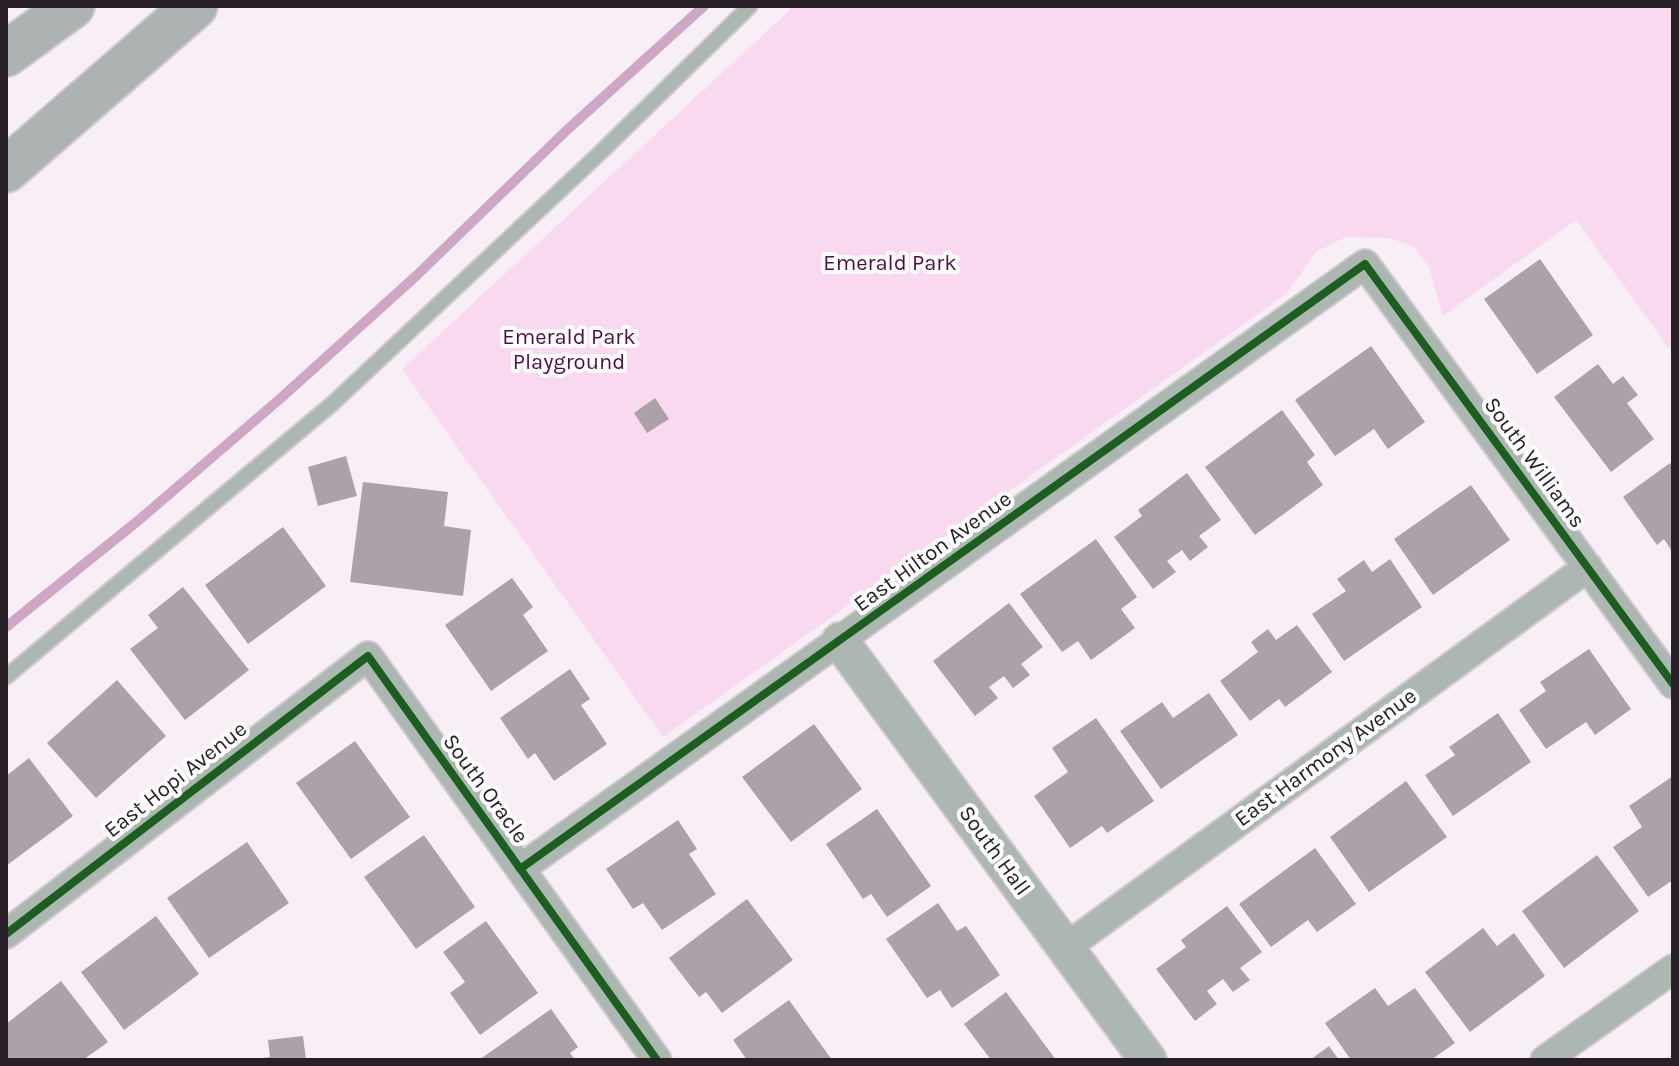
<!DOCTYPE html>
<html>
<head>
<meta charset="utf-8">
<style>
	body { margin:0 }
	#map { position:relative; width:1679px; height:1066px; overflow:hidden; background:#f8eef6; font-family:Karla,sans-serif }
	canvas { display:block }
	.frame { position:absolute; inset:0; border:8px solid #292027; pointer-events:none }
</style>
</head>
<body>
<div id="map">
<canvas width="1679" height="1066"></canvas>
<div class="frame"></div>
</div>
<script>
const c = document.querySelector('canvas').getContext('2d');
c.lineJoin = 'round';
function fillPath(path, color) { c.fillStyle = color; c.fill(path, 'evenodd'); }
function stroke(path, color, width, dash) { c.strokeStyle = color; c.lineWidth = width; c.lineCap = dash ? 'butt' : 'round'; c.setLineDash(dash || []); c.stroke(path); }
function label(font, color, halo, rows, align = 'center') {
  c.font = font + ' Karla,sans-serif'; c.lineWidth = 8; c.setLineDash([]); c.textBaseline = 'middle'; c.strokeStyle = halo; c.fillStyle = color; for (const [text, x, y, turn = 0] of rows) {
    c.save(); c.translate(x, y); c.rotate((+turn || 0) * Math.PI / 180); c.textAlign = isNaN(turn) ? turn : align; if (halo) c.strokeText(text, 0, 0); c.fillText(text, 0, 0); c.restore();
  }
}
fillPath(new Path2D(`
	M 794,6 L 1673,6 L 1673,354 L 1576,220 L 1443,316 L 1429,267 L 1413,246 L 1389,238 L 1346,237 L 1316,252 L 1286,294 L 663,737 L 402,369 Z`), '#f9d9f0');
stroke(new Path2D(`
	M 6,627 L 139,520 L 281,398 L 416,276 L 567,130 L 704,6`), '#cda7c4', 10);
fillPath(new Path2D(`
	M 1540,259 L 1593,335 L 1537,374 L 1484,299 Z
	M 1371,346 L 1425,422 L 1388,449 L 1374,429 L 1335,456 L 1295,400 Z
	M 1598,364 L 1613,384 L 1623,376 L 1638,395 L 1627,403 L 1654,439 L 1611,472 L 1554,397 Z
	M 655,398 L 669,419 L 647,433 L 634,413 Z
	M 1282,410 L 1315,455 L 1307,462 L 1323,485 L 1255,535 L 1205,467 Z
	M 346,456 L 357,496 L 318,506 L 308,467 Z
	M 1670,463 L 1673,467 L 1673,553 L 1664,539 L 1657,545 L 1623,497 Z
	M 1187,473 L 1221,520 L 1199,536 L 1208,547 L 1190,561 L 1182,550 L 1167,561 L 1176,572 L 1153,589 L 1114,537 L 1142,516 L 1138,510 Z
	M 363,482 L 448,492 L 444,526 L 471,530 L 463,596 L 350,582 Z
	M 1471,485 L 1510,540 L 1433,595 L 1394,539 Z
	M 283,527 L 326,586 L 248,644 L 205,585 Z
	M 1096,539 L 1137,597 L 1121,609 L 1135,628 L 1091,660 L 1078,641 L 1062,652 L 1020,594 Z
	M 1390,559 L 1422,607 L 1344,661 L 1312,614 L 1346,591 L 1337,579 L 1364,560 L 1372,572 Z
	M 512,578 L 533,607 L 523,615 L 548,651 L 491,691 L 445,625 Z
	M 183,587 L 249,670 L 185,720 L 130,649 L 158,628 L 148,615 Z
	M 1009,603 L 1043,647 L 1021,664 L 1030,675 L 1013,688 L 1004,676 L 989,687 L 998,698 L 975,716 L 933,661 Z
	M 1297,625 L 1332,672 L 1285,707 L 1279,699 L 1250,721 L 1220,681 L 1258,652 L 1251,642 L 1268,629 L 1276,640 Z
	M 1589,649 L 1631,709 L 1595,735 L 1586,722 L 1546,749 L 1519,710 L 1546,691 L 1540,682 Z
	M 570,669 L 590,699 L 581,705 L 607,744 L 554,781 L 535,753 L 528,759 L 500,718 Z
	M 117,680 L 166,736 L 96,798 L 47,743 Z
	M 1209,693 L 1238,735 L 1161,789 L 1120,731 L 1162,702 L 1173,718 Z
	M 1498,713 L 1531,762 L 1453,816 L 1425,775 L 1455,755 L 1449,747 Z
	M 1096,718 L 1154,801 L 1107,833 L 1102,826 L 1070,848 L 1034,796 L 1068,772 L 1052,748 Z
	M 814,724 L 862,789 L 791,842 L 742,777 Z
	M 355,741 L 410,817 L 351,859 L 296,783 Z
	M 29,758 L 73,816 L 6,866 L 6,776 Z
	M 1673,776 L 1673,880 L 1648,897 L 1613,847 L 1642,827 L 1629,806 Z
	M 1406,781 L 1447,837 L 1369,892 L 1330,837 Z
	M 877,809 L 931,886 L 887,917 L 871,894 L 863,899 L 826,844 Z
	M 678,820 L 697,849 L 689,854 L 716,894 L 662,930 L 643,903 L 633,909 L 606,869 Z
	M 424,835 L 475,907 L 416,949 L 364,877 Z
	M 247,842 L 289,903 L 209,958 L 167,898 Z
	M 1315,848 L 1356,904 L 1317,932 L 1308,920 L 1271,947 L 1239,904 Z
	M 1597,855 L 1639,911 L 1564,968 L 1522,911 Z
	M 747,899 L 793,960 L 722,1013 L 706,992 L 699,997 L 669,958 Z
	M 938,903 L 957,931 L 966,926 L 1000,975 L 952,1008 L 940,990 L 927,998 L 886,939 Z
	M 1227,906 L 1262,952 L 1240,968 L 1250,980 L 1233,992 L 1223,979 L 1207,991 L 1217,1004 L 1195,1021 L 1156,969 L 1186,947 L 1181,940 Z
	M 156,916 L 199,974 L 124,1030 L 81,972 Z
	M 486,921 L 538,993 L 480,1035 L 450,993 L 465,982 L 443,952 Z
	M 1483,928 L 1497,946 L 1514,933 L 1545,976 L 1470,1032 L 1425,972 Z
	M 61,981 L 108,1042 L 83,1060 L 6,1060 L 6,1024 Z
	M 1375,988 L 1388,1006 L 1415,988 L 1455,1043 L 1431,1060 L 1351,1060 L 1325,1023 Z
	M 1006,992 L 1056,1060 L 991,1060 L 964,1024 Z
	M 789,1000 L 832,1060 L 747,1060 L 733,1040 Z
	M 551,1009 L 578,1047 L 570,1053 L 575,1060 L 479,1060 Z
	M 303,1036 L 306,1060 L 262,1060 L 262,1058 L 270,1057 L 268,1040 Z
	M 1329,1046 L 1339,1060 L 1310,1060 Z`), '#aba2a9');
const service = new Path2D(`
	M 6,677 L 332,404 L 600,153 L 750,6`);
const minor = new Path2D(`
	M 520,869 L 1365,264 L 1673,684
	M 6,934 L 368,656 L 657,1060
	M 1065,948 L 1588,567
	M 1545,1060 L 1673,969`);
const tertiary = new Path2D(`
	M 840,641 L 1148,1060`);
const motorway = new Path2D(`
	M 6,54 L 72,6
	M 6,170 L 195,6`);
stroke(service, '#d2cad0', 18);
stroke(minor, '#d2cad0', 32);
stroke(tertiary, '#d2cad0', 40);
stroke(motorway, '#d2cad0', 48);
stroke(service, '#adb7b2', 14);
stroke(minor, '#adb7b2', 28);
stroke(tertiary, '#adb7b2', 36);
stroke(motorway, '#adb2b2', 44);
stroke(new Path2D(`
	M 520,869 L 1365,264 L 1673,684
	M 6,934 L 368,656 L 657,1060`), '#1b5e20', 8);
label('22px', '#4e1044', '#fdfdfd', [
	["Emerald Park",890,264],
	["Emerald Park",569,338],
	["Playground",569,363]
]);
label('22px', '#292027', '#fdfdfd', [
	["South Williams",1534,463,54],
	["East Hilton Avenue",933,552,-36],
	["East Harmony Avenue",1326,758,-36],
	["East Hopi Avenue",176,780,-38],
	["South Oracle",485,789,54],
	["South Hall",994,851,54]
]);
</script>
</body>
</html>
